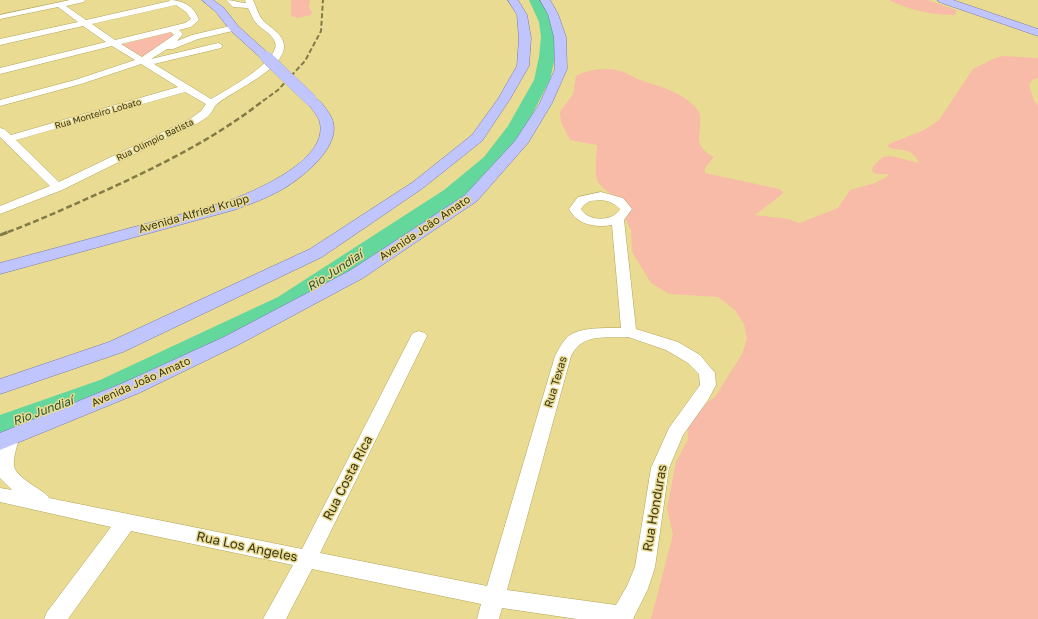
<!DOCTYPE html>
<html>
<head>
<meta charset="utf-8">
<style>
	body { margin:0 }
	canvas { display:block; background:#e9db91 }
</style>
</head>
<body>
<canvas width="1038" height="619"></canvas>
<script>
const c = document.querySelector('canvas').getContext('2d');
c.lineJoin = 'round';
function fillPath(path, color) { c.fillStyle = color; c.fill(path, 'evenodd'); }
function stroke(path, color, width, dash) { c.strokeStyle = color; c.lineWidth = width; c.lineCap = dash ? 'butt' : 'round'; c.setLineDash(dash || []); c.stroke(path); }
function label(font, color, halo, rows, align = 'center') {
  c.font = font + ' "Golos Text",sans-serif'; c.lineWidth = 3; c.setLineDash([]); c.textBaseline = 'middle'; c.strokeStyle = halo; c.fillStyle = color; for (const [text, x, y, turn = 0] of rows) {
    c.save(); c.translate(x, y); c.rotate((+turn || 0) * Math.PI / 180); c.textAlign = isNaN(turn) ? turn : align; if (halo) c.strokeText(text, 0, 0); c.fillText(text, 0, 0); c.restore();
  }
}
fillPath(new Path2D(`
	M 291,0 L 310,0 L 309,8 L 312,12 L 311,15 L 298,18 L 291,16 Z
	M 889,0 L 928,0 L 956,10 L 955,15 C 932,15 909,10 889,0 Z
	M 172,32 L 177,33 L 145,58 L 120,45 Z
	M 1003,56 L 1038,58 L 1038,78 L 1032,80 L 1029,85 L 1034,101 L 1038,105 L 1038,619 L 651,619 L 673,535 L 667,508 L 676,462 L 688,439 L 687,420 L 697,410 L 715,397 L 742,354 L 747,339 L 744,324 L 735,310 L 718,297 L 669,294 L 651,283 L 632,252 L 631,230 L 625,219 L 629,213 C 627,200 603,193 597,180 C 594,171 597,155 597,145 L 570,140 L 561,122 L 560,112 L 573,94 L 576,76 C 589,68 610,67 624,72 C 630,75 637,79 643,81 C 662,87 684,93 697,109 C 706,120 693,140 704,150 C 706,153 711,155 714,157 L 705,168 L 705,173 L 779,189 L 783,192 L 780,196 L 755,215 L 788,219 L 800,223 L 838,208 L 850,190 L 875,183 L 888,176 L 888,174 L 876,174 L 872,171 L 873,166 L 883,157 L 891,156 L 919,163 C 912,146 899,152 888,147 L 889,144 L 924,130 L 939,120 L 973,69 L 995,58 Z`), '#f8bba7');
fillPath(new Path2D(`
	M 529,0 L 543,0 L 553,22 L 557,37 L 555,57 L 550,80 L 525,128 L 498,165 L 460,200 L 296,307 L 120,394 L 0,437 L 0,415 L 100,380 L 278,297 L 444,190 L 484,157 L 508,126 L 534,80 L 539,57 L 541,37 L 539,22 Z`), '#64d79c');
const minor = new Path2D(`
	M 70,0 L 85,0 L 84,2 L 66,6 L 86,20 L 170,1 L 169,0 C 183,0 194,6 199,20 L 191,27 L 179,30 L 183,34 L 177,41 L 192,35 L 234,25 L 237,26 L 238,28 L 237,30 L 198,39 L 173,49 L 167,49 L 151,59 L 218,43 L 221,44 L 222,46 L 221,48 L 154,64 L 211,99 C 225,91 282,60 275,42 C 272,34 263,30 257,24 C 253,20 251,14 248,8 L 233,7 L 226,0 C 234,0 239,3 246,3 L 245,0 L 253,0 C 256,6 258,14 262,19 C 268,27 283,33 284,45 C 286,69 232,91 217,104 C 214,106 213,111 210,114 C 207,118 202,120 198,123 L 62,190 L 0,214 L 0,206 L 50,186 L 0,137 L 0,128 L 4,129 L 11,135 L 178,87 L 141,64 L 81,84 L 0,106 L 0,100 L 75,80 L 135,60 L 112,46 L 0,74 L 0,68 L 106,42 L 83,26 L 0,45 L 0,39 L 78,22 L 58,7 L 0,19 L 0,15 ZM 176,5 L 186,12 L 191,19 L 185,23 L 115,40 L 92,24 ZM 171,32 L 174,35 L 142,57 L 121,44 ZM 185,92 L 206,104 L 201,111 L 190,119 L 59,182 L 16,140 Z
	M 601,192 L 623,198 L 632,209 L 624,220 L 636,329 L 678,342 L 700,355 L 715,373 L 716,385 L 708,400 L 683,435 L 669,468 L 655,567 L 648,589 L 633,619 L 577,619 L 502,608 L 499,619 L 477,619 L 481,604 L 312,569 L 286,619 L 263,619 L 293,565 L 131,531 L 68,619 L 44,619 L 47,612 L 111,527 L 0,502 L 0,488 L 12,490 L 0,478 L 0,442 L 4,433 L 10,432 L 16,433 L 19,438 C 11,469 9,469 37,488 C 41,491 46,493 49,498 L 302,549 L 411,336 L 413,333 L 419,331 L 425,333 L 427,336 L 320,553 L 487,586 L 555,356 C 559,349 563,340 570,335 C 582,327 607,328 621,328 L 612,225 C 596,228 577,225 569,209 L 578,197 ZM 601,200 C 609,201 614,203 620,209 C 613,222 588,222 581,209 L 584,205 L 590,201 ZM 628,337 L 666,350 L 688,363 L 699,374 L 700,385 L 669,428 L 651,468 L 635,567 L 627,586 L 616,605 L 507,590 L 571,356 C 582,333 605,338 628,337 Z`);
const major = new Path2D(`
	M 202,0 L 213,0 L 224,8 L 238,26 L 270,55 L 272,57 L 270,59 L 262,59 L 230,30 L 216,12 Z
	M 508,0 L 518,0 L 527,15 L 531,38 L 529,66 L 510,99 L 482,141 L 423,188 L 322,257 L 123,352 L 0,394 L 0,379 L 109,342 L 310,249 L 413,182 L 472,135 L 498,99 L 517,66 L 519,38 L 517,15 Z
	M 540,0 L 550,0 L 558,14 L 566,37 L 567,69 L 552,103 L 528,143 L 477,201 L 363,278 L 238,345 L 139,393 L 0,450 L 0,433 L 123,383 L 224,337 L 351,270 L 465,195 L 515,141 L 540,103 L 555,69 L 554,37 L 548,14 Z
	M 938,0 L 953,0 L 1038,29 L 1038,36 L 939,2 Z
	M 311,96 C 319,98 326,108 330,115 C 347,143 303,177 283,189 C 267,198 251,204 234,210 L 0,274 L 0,263 L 223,203 C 250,193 328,162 320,123 C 318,114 310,108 305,100 L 306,97 Z`);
stroke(minor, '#b1a45b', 1);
stroke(major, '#787bac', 1);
fillPath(minor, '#fff');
fillPath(major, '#c1c5fd');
stroke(new Path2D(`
	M 263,101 L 278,90 L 305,61 L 321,31 L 323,0`), '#837a49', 2, [5, 2.5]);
stroke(new Path2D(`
	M 8,232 C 43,219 77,203 111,188 C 165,163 217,137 264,100`), '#837a49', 2.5, [6, 3]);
stroke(new Path2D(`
	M 0,235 L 11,231`), '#837a49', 3, [8, 4]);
const majorBridge = new Path2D(`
	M 266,57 L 311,100`);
stroke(majorBridge, '#787bac', 12, []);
stroke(majorBridge, '#c1c5fd', 12);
label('9px', '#3d3718', '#e9db91', [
	["Rua Monteiro Lobato",98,114,-16],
	["Rua Olimpio Batista",155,140,-26]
]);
label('11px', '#3d3718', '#e9db91', [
	["Avenida Alfried Krupp",194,214,-16],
	["Avenida João Amato",425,228,-34],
	["Avenida João Amato",141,382,-24],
	["Rua Texas",556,382,-73]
]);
label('italic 12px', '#26553c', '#e9db91', [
	["Rio Jundiaí",335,271,-33],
	["Rio Jundiaí",43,411,-20]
]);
label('13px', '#3d3718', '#e9db91', [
	["Rua Costa Rica",348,478,-63],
	["Rua Honduras",655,508,-80],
	["Rua Los Angeles",247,547,12]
]);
</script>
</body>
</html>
